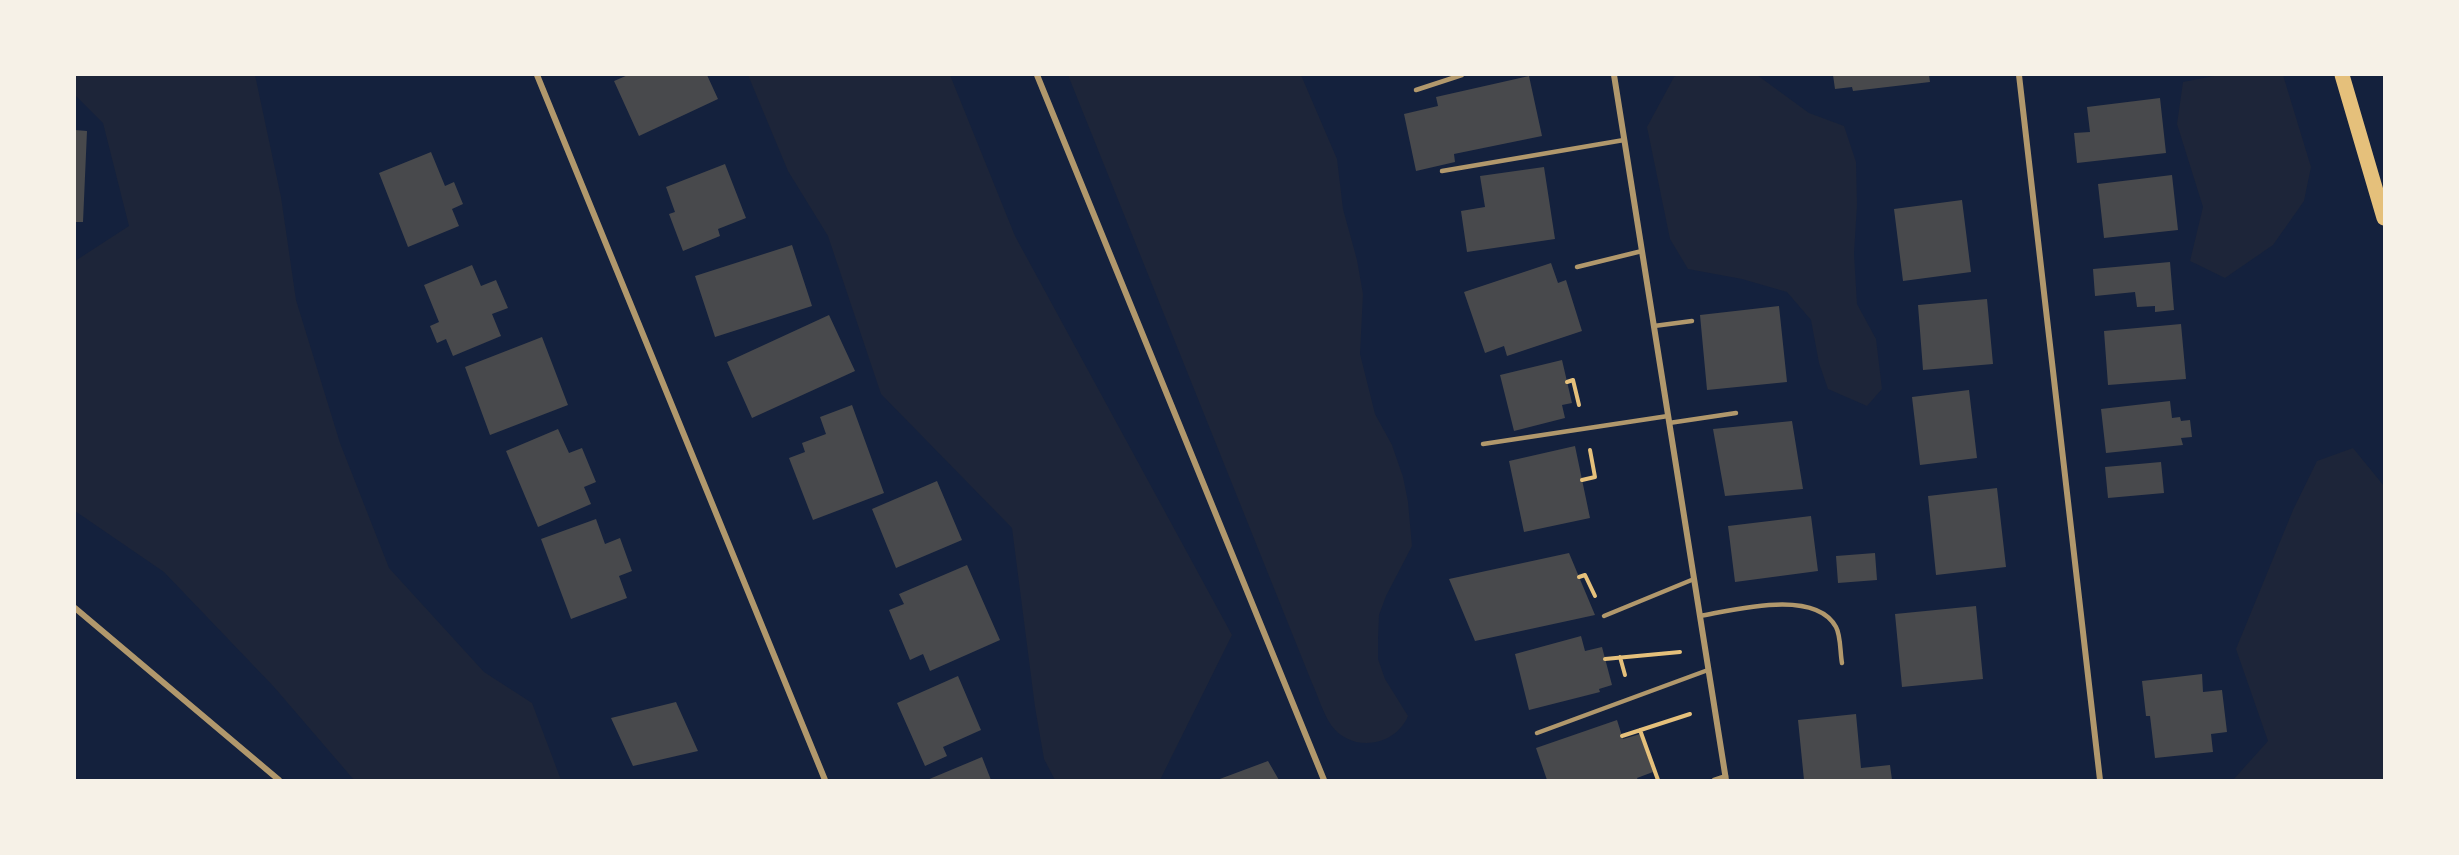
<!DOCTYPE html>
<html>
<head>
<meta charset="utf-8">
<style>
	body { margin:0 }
	#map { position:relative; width:2459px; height:855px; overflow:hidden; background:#14213d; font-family:"Golos Text",sans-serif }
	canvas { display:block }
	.frame { position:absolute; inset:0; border:76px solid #f6f1e7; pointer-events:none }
</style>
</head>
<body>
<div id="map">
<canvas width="2459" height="855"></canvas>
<div class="frame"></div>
</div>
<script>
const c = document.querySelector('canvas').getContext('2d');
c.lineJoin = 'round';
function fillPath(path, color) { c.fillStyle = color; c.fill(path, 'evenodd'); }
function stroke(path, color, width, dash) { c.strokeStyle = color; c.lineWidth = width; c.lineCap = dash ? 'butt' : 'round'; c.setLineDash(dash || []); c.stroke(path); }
fillPath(new Path2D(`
	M 75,75 L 255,75 L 281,197 L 296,300 L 340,443 L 389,568 L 484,672 L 532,703 L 561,780 L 354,780 L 274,687 L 164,572 L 75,511 L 75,261 L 129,226 L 103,123 L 75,95 Z
	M 748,75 L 950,75 L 1015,236 L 1232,635 L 1160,780 L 1055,780 L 1044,759 L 1035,707 L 1012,528 L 881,394 L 828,236 L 788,171 Z
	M 1068,75 L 1301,75 L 1337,159 L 1343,209 L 1357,260 L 1363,294 L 1360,354 L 1375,414 L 1392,445 L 1403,477 L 1408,502 L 1412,546 L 1386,596 L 1379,615 L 1378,639 L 1378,659 L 1385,679 L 1408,716 C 1395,747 1351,753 1331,725 C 1323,713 1318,696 1312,683 Z
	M 1678,75 L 1757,75 L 1809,113 L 1844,126 L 1856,162 L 1857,205 L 1854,254 L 1857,304 L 1876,339 L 1882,389 L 1867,406 L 1828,389 L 1819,363 L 1811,320 L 1787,292 L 1742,279 L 1688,269 L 1670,239 L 1647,127 L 1674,77 Z
	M 2219,75 L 2283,75 L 2311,167 L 2304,201 L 2273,245 L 2225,278 L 2190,261 L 2203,207 L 2177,124 L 2183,82 Z
	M 2353,448 L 2384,486 L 2384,780 L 2233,780 L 2268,741 L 2236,649 L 2293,510 L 2317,461 Z`), '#1d2539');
fillPath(new Path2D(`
	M 628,75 L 707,75 L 718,99 L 639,136 L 614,81 Z
	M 1833,75 L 1929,75 L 1930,82 L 1853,91 L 1852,87 L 1835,89 Z
	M 1529,76 L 1542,136 L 1454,154 L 1455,162 L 1416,171 L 1404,114 L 1438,106 L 1436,97 Z
	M 2160,98 L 2166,153 L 2077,163 L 2074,133 L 2090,132 L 2087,107 Z
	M 75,130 L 87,131 L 83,222 L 75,222 Z
	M 431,152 L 445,186 L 454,182 L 463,204 L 452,209 L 459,226 L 408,247 L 379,173 Z
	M 725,164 L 746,218 L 718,229 L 720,236 L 683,251 L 669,214 L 675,212 L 666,187 Z
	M 1544,167 L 1555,239 L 1467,252 L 1461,211 L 1485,207 L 1480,176 Z
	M 2172,175 L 2178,230 L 2104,238 L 2098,184 Z
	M 1962,200 L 1971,272 L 1903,281 L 1894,209 Z
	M 792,245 L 812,306 L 715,337 L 695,276 Z
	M 2170,262 L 2174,310 L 2155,312 L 2155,306 L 2137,307 L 2135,292 L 2095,296 L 2093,269 Z
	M 1551,263 L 1558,283 L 1566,280 L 1582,331 L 1507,356 L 1504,346 L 1485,353 L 1464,292 Z
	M 472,265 L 481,286 L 496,280 L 508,308 L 492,314 L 501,336 L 453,356 L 446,339 L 437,343 L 430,326 L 439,322 L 424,285 Z
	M 1987,299 L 1993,364 L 1923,370 L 1918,305 Z
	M 1779,306 L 1787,382 L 1707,390 L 1700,315 Z
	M 829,315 L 855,371 L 752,418 L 727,362 Z
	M 2181,324 L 2186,379 L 2108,385 L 2104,331 Z
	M 542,337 L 568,405 L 490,435 L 465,367 Z
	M 1562,360 L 1572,403 L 1562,405 L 1565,418 L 1514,431 L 1500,375 Z
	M 1969,390 L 1977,458 L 1920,465 L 1912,397 Z
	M 2170,401 L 2172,418 L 2180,417 L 2181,421 L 2190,420 L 2192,437 L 2181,438 L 2183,445 L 2106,453 L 2101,409 Z
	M 852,405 L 884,493 L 813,520 L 789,458 L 805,452 L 802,443 L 826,434 L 820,417 Z
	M 1792,421 L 1803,489 L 1725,496 L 1713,429 Z
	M 558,429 L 569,453 L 582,448 L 596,482 L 584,487 L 591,504 L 538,527 L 506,451 Z
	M 1575,446 L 1590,518 L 1524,532 L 1509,461 Z
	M 2161,462 L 2164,493 L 2108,498 L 2105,467 Z
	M 937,481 L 962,540 L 896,568 L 872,509 Z
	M 1997,488 L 2006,567 L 1936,575 L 1928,496 Z
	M 1811,516 L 1818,571 L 1735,582 L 1728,526 Z
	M 596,519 L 605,544 L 620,538 L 632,571 L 619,576 L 627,598 L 571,619 L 541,539 Z
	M 1569,553 L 1595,615 L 1475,641 L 1449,579 Z
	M 1875,553 L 1877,580 L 1838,583 L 1836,556 Z
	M 967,565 L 1000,640 L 930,671 L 923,654 L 910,660 L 889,610 L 904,604 L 899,594 Z
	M 1976,606 L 1983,679 L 1902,687 L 1895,614 Z
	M 1581,636 L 1585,651 L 1602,647 L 1612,685 L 1599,689 L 1600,692 L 1529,710 L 1515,654 Z
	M 2202,674 L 2203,692 L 2222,690 L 2227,732 L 2211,734 L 2213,752 L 2155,758 L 2150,716 L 2146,716 L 2142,681 Z
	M 958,676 L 981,730 L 943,747 L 947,756 L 925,766 L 897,703 Z
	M 676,702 L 698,751 L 633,766 L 611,718 Z
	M 1856,714 L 1861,768 L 1890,765 L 1892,780 L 1804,780 L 1798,720 Z
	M 1617,720 L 1623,739 L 1640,734 L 1653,772 L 1637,778 L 1638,780 L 1547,780 L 1536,748 Z
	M 982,757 L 991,780 L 927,780 Z
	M 1268,761 L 1279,780 L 1217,780 Z`), '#48494c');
stroke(new Path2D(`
	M 1567,382 L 1573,380 L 1579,405
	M 1582,480 L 1595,477 L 1590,450
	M 1579,577 L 1585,575 L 1595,596
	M 1620,657 L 1625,675
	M 1605,659 L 1680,652
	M 1640,730 L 1658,780
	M 1622,736 L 1690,714`), '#e5c07b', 4);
stroke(new Path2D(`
	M 1416,90 L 1462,75
	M 1442,171 L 1624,140
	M 1577,267 L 1642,251
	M 1654,326 L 1692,321
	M 1669,423 L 1736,413
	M 1483,444 L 1668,416
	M 1604,616 L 1694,579
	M 1700,616 C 1734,610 1815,588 1836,627 C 1841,636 1840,653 1842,663
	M 1537,733 L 1708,670
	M 1714,780 L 1726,776`), '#b1986c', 4.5);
stroke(new Path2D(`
	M 537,75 L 825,780
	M 1037,75 L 1324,780
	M 1614,75 L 1726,780
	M 2019,75 L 2100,780
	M 75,608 L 279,780`), '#b1986c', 6);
stroke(new Path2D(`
	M 2342,75 L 2384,218`), '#e5c07b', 15);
</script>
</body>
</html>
